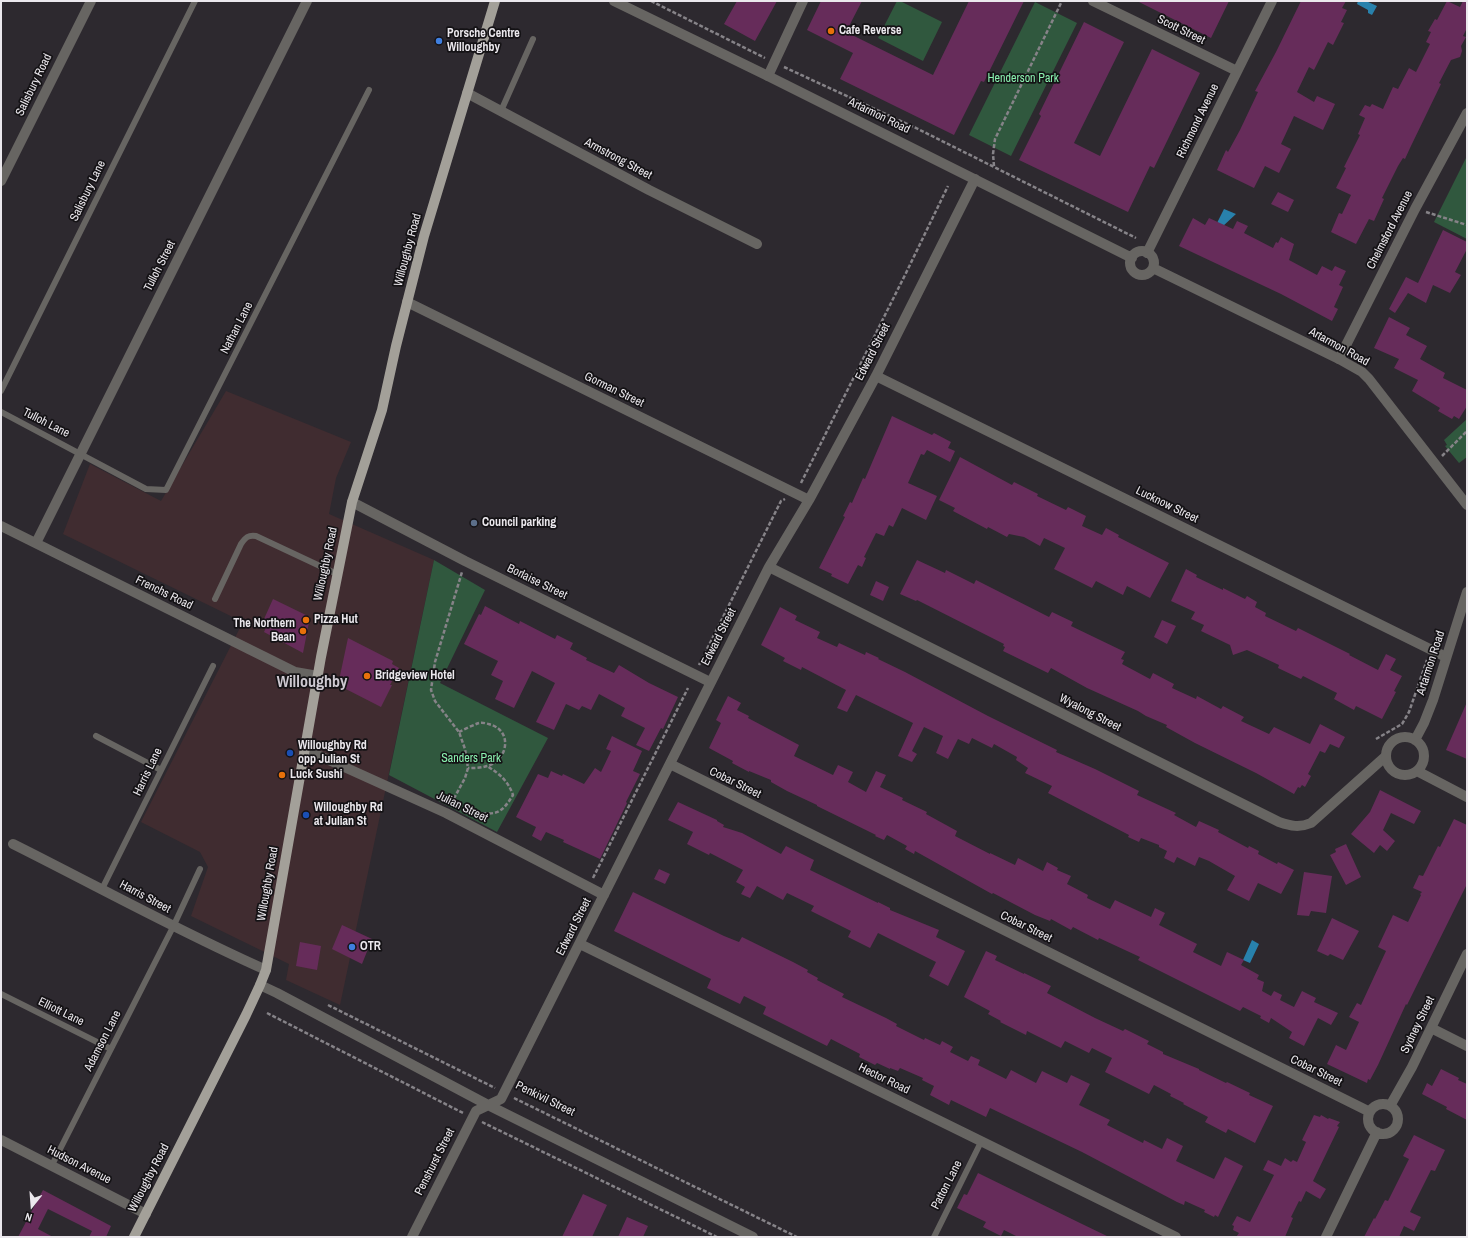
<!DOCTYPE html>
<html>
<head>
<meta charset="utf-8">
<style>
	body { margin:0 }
	#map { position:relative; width:1468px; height:1238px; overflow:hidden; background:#2d292f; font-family:"Archivo Narrow",sans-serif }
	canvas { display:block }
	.frame { position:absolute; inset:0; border:2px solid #ebe8ed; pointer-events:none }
	.north { position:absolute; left:12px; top:1186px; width:40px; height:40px; -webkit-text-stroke:3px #141215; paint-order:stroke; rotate:197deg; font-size:11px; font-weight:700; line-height:16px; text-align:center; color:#ebe8ed }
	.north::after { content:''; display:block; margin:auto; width:14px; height:18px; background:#ebe8ed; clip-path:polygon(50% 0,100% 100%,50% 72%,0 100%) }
</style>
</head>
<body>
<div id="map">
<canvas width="1468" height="1238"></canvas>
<div class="frame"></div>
<div class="north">N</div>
</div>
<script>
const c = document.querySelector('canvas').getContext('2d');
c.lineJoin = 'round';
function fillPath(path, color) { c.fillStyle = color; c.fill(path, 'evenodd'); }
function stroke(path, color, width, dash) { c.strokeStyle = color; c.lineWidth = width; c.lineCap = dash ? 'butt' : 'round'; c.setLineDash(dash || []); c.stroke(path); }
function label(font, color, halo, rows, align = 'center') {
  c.font = font + ' "Archivo Narrow",sans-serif'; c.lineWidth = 3.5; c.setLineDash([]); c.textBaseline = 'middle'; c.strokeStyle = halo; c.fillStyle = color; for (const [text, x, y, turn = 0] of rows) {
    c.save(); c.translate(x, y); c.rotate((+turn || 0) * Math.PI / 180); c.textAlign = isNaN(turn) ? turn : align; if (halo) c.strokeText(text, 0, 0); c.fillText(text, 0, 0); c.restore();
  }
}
fillPath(new Path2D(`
	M 226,391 L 351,442 L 336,478 L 329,514 L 434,560 L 340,1005 L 286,980 L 289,964 L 191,916 L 208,867 L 200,852 L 141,822 L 243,622 L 63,534 L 90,464 L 161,501 Z`), '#402c30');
fillPath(new Path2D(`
	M 897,1 L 900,1 L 942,22 L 923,61 L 878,38 Z
	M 1035,2 L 1077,23 L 1011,156 L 969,135 Z
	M 1467,156 L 1467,239 L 1434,222 Z
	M 1467,419 L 1467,457 L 1459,463 L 1445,446 L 1447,445 L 1444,440 Z
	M 434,560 L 485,590 L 440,683 L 548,738 L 497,832 L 389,775 Z`), '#30583e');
fillPath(new Path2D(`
	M 1358,1 L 1366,1 L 1377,6 L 1372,15 L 1368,13 L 1368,10 L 1357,4 Z
	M 1224,209 L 1236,214 L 1222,227 L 1216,225 Z
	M 1252,940 L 1259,944 L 1250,963 L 1243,960 Z`), '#2881ac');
fillPath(new Path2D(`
	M 737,1 L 777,1 L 755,41 L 724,24 Z
	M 821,1 L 862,1 L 846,32 L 933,75 L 969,1 L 1024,1 L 984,82 L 981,81 L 954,135 L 840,79 L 853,53 L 807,30 Z
	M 1137,1 L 1229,1 L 1211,38 Z
	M 1301,1 L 1346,1 L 1342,8 L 1347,10 L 1341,22 L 1344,23 L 1333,45 L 1328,42 L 1314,70 L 1309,67 L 1297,92 L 1314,102 L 1317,96 L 1335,104 L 1323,130 L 1294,116 L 1281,144 L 1291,149 L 1279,173 L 1265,166 L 1254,188 L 1217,170 L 1226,150 L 1228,152 L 1240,130 L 1258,92 L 1255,91 L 1276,52 Z
	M 1447,1 L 1460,7 L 1463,1 L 1467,1 L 1467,28 L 1463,36 L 1466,37 L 1461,46 L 1462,51 L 1460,57 L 1451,60 L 1439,83 L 1441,84 L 1410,148 L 1405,159 L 1403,158 L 1398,166 L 1382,198 L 1384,199 L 1374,221 L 1369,219 L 1356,244 L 1331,232 L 1339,213 L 1342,214 L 1351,195 L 1336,188 L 1346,168 L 1344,167 L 1360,135 L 1358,134 L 1365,118 L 1359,115 L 1365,105 L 1370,107 L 1372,104 L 1383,109 L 1393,87 L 1398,89 L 1409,68 L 1416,72 L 1430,44 L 1426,42 L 1431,32 L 1428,31 L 1435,19 L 1437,20 Z
	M 1084,22 L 1124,42 L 1074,143 L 1100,156 L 1152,49 L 1200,73 L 1154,168 L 1150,166 L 1128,212 L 1019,160 L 1041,116 L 1039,114 Z
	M 1278,192 L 1294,200 L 1288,212 L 1271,204 Z
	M 1193,218 L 1205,225 L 1209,218 L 1233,229 L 1237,221 L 1248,226 L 1244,233 L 1273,248 L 1276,242 L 1278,243 L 1281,237 L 1294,244 L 1289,260 L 1317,275 L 1322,266 L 1332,271 L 1335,266 L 1346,271 L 1339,285 L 1343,287 L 1334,307 L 1338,309 L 1332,321 L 1281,294 L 1179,246 Z
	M 1443,230 L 1467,242 L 1467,249 L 1455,272 L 1461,275 L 1450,293 L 1433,285 L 1426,303 L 1408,293 L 1395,313 L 1389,309 L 1406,277 L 1418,283 Z
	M 1389,317 L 1410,328 L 1406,335 L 1427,346 L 1420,359 L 1445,373 L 1443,378 L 1467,390 L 1467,406 L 1459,419 L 1454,416 L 1452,419 L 1438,411 L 1440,408 L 1412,391 L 1418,380 L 1394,368 L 1399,359 L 1374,348 Z
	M 892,416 L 932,435 L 934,433 L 951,442 L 948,448 L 955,451 L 950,462 L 927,450 L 924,455 L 921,454 L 908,483 L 937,496 L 926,520 L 902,508 L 893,527 L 889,525 L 884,536 L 876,533 L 864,557 L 866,558 L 862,567 L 858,565 L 848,584 L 831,576 L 832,574 L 819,568 L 845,517 L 843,516 L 850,502 L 852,503 L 863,478 L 865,479 Z
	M 960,457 L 1012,485 L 1014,482 L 1038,494 L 1037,496 L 1066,510 L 1068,507 L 1086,516 L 1082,526 L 1102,535 L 1106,528 L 1119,535 L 1118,537 L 1169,563 L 1150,598 L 1127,586 L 1123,595 L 1096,581 L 1092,588 L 1054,569 L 1065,548 L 1044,538 L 1040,546 L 1024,537 L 1009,534 L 1007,537 L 988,527 L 987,529 L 953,511 L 955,508 L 939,500 Z
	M 917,560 L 945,573 L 946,570 L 974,584 L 976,580 L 1049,617 L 1052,612 L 1073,622 L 1071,626 L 1125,652 L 1121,659 L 1124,660 L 1122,664 L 1150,679 L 1153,673 L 1174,684 L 1172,688 L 1196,699 L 1197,696 L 1221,709 L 1223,706 L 1244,717 L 1241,721 L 1269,734 L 1274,727 L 1310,744 L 1320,724 L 1345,737 L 1339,748 L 1330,744 L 1325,753 L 1320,751 L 1308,774 L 1311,776 L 1305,787 L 1302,785 L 1300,788 L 1298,787 L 1294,794 L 1256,773 L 1195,743 L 1166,727 L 1167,725 L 1146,716 L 1138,711 L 1087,688 L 1051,668 L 1048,673 L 1003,651 L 1005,647 L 1003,646 L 1004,644 L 917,600 L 916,601 L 900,594 Z
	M 1186,569 L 1197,575 L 1196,577 L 1223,590 L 1223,588 L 1245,599 L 1247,596 L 1257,602 L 1255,607 L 1266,613 L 1265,616 L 1296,631 L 1298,628 L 1350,654 L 1349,655 L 1378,670 L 1386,654 L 1396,659 L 1390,670 L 1402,676 L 1394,691 L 1396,692 L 1382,719 L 1356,706 L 1354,710 L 1334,699 L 1337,693 L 1303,676 L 1301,679 L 1278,668 L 1279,665 L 1247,650 L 1233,655 L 1230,645 L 1201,631 L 1204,625 L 1191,619 L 1195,612 L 1171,601 Z
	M 876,581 L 889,587 L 883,601 L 870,595 Z
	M 273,599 L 310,617 L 303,653 L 264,632 L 269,621 L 264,619 Z
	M 485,606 L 519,624 L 520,621 L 555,639 L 557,635 L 573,643 L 570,649 L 587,658 L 586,660 L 614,673 L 619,665 L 649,683 L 678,697 L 663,729 L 661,728 L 649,751 L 636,745 L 645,728 L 621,716 L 625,708 L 599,694 L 591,710 L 582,706 L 579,710 L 566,704 L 554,730 L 536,722 L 555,683 L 532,671 L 514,708 L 495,699 L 503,681 L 491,675 L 498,661 L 464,644 L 479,614 L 481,615 Z
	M 780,607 L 797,616 L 795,620 L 820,632 L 817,638 L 837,647 L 839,643 L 865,655 L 866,652 L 879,658 L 878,659 L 905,672 L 988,716 L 1057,750 L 1056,752 L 1095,769 L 1139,791 L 1137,795 L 1176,813 L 1174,815 L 1196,827 L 1199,821 L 1219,830 L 1218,832 L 1248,848 L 1249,846 L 1259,851 L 1258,854 L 1277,864 L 1278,862 L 1294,870 L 1281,894 L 1258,883 L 1249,901 L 1227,890 L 1235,876 L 1209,861 L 1199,857 L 1195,866 L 1177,857 L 1174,863 L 1164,858 L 1167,851 L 1159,847 L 1159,845 L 1141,838 L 1139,842 L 1128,837 L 1129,835 L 1048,793 L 1052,786 L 1025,773 L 1028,768 L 1016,760 L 1017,757 L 994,744 L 992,748 L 972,738 L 969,744 L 958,739 L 948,759 L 936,753 L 943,736 L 924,727 L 912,751 L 917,754 L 912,762 L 898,756 L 913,723 L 856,695 L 847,712 L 837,708 L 846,690 L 802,667 L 801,670 L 783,661 L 785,658 L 761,645 Z
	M 1162,620 L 1176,626 L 1167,644 L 1154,637 Z
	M 348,638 L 393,661 L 392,664 L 399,668 L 390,685 L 392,685 L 381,707 L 338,685 Z
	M 728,696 L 741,703 L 737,710 L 749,716 L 748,718 L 799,745 L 794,756 L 833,775 L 838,765 L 853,772 L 848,782 L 866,792 L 876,771 L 886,775 L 880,787 L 903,798 L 902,800 L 927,812 L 926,814 L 957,831 L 955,836 L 990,854 L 990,853 L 1015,865 L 1018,858 L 1043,871 L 1047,862 L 1058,868 L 1057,870 L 1071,876 L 1067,884 L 1088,895 L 1087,898 L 1110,909 L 1115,900 L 1151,917 L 1155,908 L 1165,913 L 1159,925 L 1197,944 L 1193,952 L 1221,966 L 1227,952 L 1244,960 L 1241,965 L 1259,975 L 1257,979 L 1264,982 L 1262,991 L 1271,996 L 1274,991 L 1282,995 L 1280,1000 L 1294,1007 L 1302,991 L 1316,998 L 1314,1002 L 1338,1013 L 1331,1025 L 1318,1018 L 1304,1046 L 1289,1038 L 1292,1032 L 1271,1018 L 1269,1023 L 1260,1018 L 1261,1016 L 1243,1007 L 1240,1011 L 1138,960 L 1140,957 L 1099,938 L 1098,940 L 1073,927 L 1071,930 L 1051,919 L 1050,921 L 1035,915 L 993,893 L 992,894 L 915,851 L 914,854 L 905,849 L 907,846 L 887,835 L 884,840 L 875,836 L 876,835 L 817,806 L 817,805 L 787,791 L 771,782 L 771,780 L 749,771 L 749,772 L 732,763 L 733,761 L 709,748 L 721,723 L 716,720 Z
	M 1467,702 L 1467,759 L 1446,750 Z
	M 612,736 L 642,751 L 633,771 L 640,774 L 626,802 L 627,803 L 600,859 L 563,842 L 564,840 L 546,832 L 541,841 L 532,836 L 536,827 L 516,817 L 538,774 L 548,778 L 551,771 L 562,776 L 563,774 L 584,784 L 595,768 L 601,772 L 611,751 L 606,749 Z
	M 1380,790 L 1421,811 L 1414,824 L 1391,813 L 1383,830 L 1395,841 L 1387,851 L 1380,845 L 1374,853 L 1351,834 L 1370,812 Z
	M 678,802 L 717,820 L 717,821 L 724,825 L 723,827 L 742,833 L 781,854 L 786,846 L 814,860 L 810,870 L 878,903 L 878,902 L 890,908 L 890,910 L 939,930 L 936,937 L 965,951 L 948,986 L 929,976 L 936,962 L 878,933 L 870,948 L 848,937 L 851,931 L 811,911 L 814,906 L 787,893 L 783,900 L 757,886 L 750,898 L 741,894 L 745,887 L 736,882 L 743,870 L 710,853 L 709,855 L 687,844 L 693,832 L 668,820 Z
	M 1454,819 L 1467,825 L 1467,884 L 1407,1005 L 1406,1004 L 1378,1065 L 1370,1080 L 1368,1079 L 1367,1083 L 1327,1064 L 1336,1045 L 1346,1050 L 1359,1022 L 1349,1017 L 1357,1003 L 1361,1005 L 1386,951 L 1378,947 L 1393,915 L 1408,922 L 1421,895 L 1420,894 L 1422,892 L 1413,888 L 1419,875 L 1423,876 L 1438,846 L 1440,847 Z
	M 1346,844 L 1361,877 L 1346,885 L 1330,855 L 1336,852 L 1335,849 Z
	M 659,869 L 670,874 L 665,884 L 654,879 Z
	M 1304,872 L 1332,876 L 1326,913 L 1311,911 L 1309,916 L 1297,915 Z
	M 633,892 L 724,936 L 739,942 L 742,937 L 793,962 L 808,970 L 807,972 L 818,978 L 817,980 L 844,994 L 842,997 L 886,1018 L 897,1024 L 896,1026 L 924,1040 L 925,1038 L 940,1045 L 942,1041 L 953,1047 L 950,1052 L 968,1061 L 971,1056 L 980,1060 L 978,1065 L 1006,1079 L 1011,1070 L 1036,1083 L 1042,1071 L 1067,1083 L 1071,1075 L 1090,1084 L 1079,1105 L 1110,1120 L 1107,1125 L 1143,1143 L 1144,1140 L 1162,1149 L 1167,1138 L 1183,1146 L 1176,1161 L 1214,1179 L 1225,1157 L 1243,1166 L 1218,1217 L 1215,1215 L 1214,1217 L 1204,1212 L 1205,1210 L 1185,1201 L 1184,1205 L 1177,1202 L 1082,1152 L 990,1108 L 986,1117 L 951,1100 L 949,1105 L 930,1095 L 934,1086 L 922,1080 L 923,1078 L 900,1068 L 898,1071 L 890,1068 L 890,1069 L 877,1063 L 875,1065 L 859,1057 L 860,1054 L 831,1039 L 827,1046 L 763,1014 L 766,1007 L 744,996 L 740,1004 L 707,988 L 711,979 L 614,931 Z
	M 1332,918 L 1359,931 L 1343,960 L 1330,954 L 1328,956 L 1317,951 Z
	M 342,925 L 372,939 L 362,964 L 332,949 Z
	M 300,942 L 321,946 L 317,970 L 296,966 Z
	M 986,951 L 997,956 L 995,960 L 1024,974 L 1024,973 L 1051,986 L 1047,993 L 1095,1018 L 1123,1031 L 1125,1029 L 1149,1041 L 1147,1044 L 1163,1052 L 1163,1054 L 1199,1069 L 1199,1070 L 1226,1083 L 1227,1082 L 1250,1093 L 1249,1095 L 1273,1106 L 1255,1143 L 1228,1129 L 1226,1133 L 1205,1122 L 1208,1117 L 1183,1104 L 1184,1103 L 1170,1096 L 1171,1094 L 1154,1085 L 1149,1094 L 1105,1072 L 1112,1058 L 1092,1048 L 1089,1053 L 1065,1041 L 1061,1048 L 1027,1031 L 1026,1035 L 1000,1022 L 1001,1021 L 988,1014 L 990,1011 L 964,997 Z
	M 1441,1069 L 1459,1078 L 1458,1080 L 1467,1084 L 1467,1120 L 1446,1109 L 1447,1107 L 1422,1094 L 1427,1083 L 1432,1086 Z
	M 1314,1115 L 1320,1117 L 1321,1115 L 1328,1119 L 1329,1118 L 1340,1122 L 1337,1126 L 1339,1127 L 1313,1181 L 1326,1189 L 1320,1199 L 1306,1191 L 1301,1202 L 1299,1201 L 1291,1217 L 1293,1218 L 1285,1237 L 1236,1237 L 1239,1233 L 1233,1230 L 1234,1226 L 1232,1225 L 1237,1216 L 1250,1222 L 1274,1175 L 1263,1170 L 1268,1160 L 1281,1166 L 1285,1158 L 1291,1162 L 1293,1160 L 1297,1162 L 1306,1142 L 1302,1140 Z
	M 1414,1135 L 1445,1150 L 1435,1171 L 1431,1170 L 1410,1212 L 1421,1217 L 1414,1231 L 1404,1226 L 1399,1237 L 1364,1237 L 1374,1218 L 1375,1219 L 1385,1200 L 1388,1201 L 1409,1159 L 1403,1156 Z
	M 978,1173 L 1080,1223 L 1109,1237 L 1018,1237 L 1004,1230 L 1001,1236 L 983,1227 L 986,1222 L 957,1208 L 964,1194 L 967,1195 Z
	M 43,1190 L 111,1226 L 106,1237 L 89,1237 L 92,1231 L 48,1209 L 38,1229 L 53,1237 L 18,1237 Z
	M 583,1194 L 607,1205 L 592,1237 L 562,1237 Z
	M 627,1217 L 648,1226 L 643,1237 L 618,1237 Z`), '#662c5a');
stroke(new Path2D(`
	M 651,1 L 765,58
	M 784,67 L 916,128 L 1136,238
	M 994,166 L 993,154 L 995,139 L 1062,1
	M 1426,212 L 1467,225
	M 1442,456 L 1467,431
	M 801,483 L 906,273 L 948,186
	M 699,665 L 781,501 L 785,499
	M 459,732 C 465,729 473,725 479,723 C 483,722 488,724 492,725 C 513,733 507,761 487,766 C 481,768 474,768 468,768
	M 1376,739 L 1402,724 L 1409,712 L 1427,660
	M 451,804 L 465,778 L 468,768 L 465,749 L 459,732 L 435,701 L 431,690 L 435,662 L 462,572
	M 471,813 C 496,814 500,816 513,795 C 508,781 500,774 487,766
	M 593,878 L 688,688
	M 328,1005 L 495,1088
	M 267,1013 L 463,1113
	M 514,1098 L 797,1237
	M 482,1122 L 717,1237`), '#868388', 2.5, [4, 2]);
stroke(new Path2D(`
	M 501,111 L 533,39
	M 1,391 L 195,1
	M 1,412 L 146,489 L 166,490 L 369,90
	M 215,599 L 241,544 C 246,537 248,535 256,536 L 337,574
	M 96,736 L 161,770
	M 102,889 L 213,666
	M 1,994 L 111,1049
	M 52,1165 L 173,927 L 200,869
	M 934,1237 L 981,1142`), '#676562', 6);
stroke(new Path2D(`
	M 1093,1 L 1237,71
	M 768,76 L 803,1
	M 467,93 L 649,190 L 757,244
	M 1,181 L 91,1
	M 1147,253 L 1272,1
	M 407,302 L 809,500
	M 1339,359 L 1415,209 L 1467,113
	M 876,376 L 1446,657
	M 352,502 L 465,561 L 710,682
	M 1,526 L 295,672 L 318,676
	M 36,543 L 307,1
	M 769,567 L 1279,822 C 1291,826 1299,828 1311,823 L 1386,756
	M 304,752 L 320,756 L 446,813 L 604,895
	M 670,764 L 1370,1112
	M 13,844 C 97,886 180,932 266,970
	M 580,944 L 1176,1237
	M 260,985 L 277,993 L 488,1105 L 753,1237
	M 1431,1028 L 1467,1046
	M1368 1119a15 15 0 1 1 30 0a15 15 0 1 1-30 0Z
	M 1390,1106 L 1412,1067 L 1467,954
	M 1,1140 L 146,1214
	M 412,1237 L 476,1111 L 501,1099 L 769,567 L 809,500 L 876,376 L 975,179
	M 1326,1237 L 1377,1132`), '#676562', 10);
stroke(new Path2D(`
	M 614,1 L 768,76 L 1132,258
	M1130 263a12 12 0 1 1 24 0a12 12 0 1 1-24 0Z
	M 1153,268 L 1339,359 L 1362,372 L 1369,379 L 1467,505
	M1386 756a19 19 0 1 1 38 0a19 19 0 1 1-38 0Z
	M 1415,740 L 1424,723 L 1433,700 L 1467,592
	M 1417,771 L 1467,797`), '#676562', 10);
stroke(new Path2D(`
	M 134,1237 L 246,1015 L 260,985 L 266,970 L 321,657 L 352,502 L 382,410 L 396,346 L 424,236 L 495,1`), '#a3a099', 10);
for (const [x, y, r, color] of [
	[831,31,4,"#e8710a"],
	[439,41,4,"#3f7fe0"],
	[474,523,4,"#5c6f8a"],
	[306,620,4,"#e8710a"],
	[303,631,4,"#e8710a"],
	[367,676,4,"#e8710a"],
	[290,753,4,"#1a4fb4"],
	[282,775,4,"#e8710a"],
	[306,815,4,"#1a4fb4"],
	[352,947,4,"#3f7fe0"]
]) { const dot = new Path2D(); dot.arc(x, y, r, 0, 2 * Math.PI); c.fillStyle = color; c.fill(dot); stroke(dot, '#141215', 1.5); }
label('12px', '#ebe8ed', '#141215', [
	["Scott Street",1181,30,26],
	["Salisbury Road",34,85,-64],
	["Artarmon Road",879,116,26],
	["Richmond Avenue",1198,121,-64],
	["Armstrong Street",618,159,28],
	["Salisbury Lane",88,191,-64],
	["Chelmsford Avenue",1390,230,-63],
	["Willoughby Road",408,250,-75],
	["Tulloh Street",160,266,-63],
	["Nathan Lane",237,328,-63],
	["Artarmon Road",1339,347,29],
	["Edward Street",873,352,-63],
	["Gorman Street",614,390,26],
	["Tulloh Lane",46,423,27],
	["Lucknow Street",1167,505,26],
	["Willoughby Road",326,564,-78],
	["Borlaise Street",537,582,26],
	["Frenchs Road",164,593,26],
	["Edward Street",719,637,-63],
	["Artarmon Road",1431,663,-72],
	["Wyalong Street",1090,713,27],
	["Harris Lane",148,772,-64],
	["Cobar Street",735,783,26],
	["Julian Street",462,807,26],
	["Willoughby Road",268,884,-80],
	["Harris Street",145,897,28],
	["Edward Street",574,927,-63],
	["Cobar Street",1026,927,26],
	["Elliott Lane",61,1012,26],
	["Sydney Street",1418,1025,-64],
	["Adamson Lane",103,1041,-63],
	["Cobar Street",1316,1071,26],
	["Hector Road",884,1079,26],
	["Penkivil Street",545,1099,26],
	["Penshurst Street",435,1162,-63],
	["Hudson Avenue",79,1165,27],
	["Willoughby Road",149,1178,-63],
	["Patton Lane",947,1185,-63]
]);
label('bold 12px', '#ebe8ed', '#141215', [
	["Cafe Reverse",839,31],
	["Porsche Centre",447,34],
	["Willoughby",447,48],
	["Council parking",482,523],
	["Pizza Hut",314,620],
	["The Northern",295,624,"right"],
	["Bean",295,638,"right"],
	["Bridgeview Hotel",375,676],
	["Willoughby Rd",298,746],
	["opp Julian St",298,760],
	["Luck Sushi",290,775],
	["Willoughby Rd",314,808],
	["at Julian St",314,822],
	["OTR",360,947]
], 'left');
label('12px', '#8af1af', '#141215', [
	["Henderson Park",1023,79],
	["Sanders Park",471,759]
]);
label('bold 16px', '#cec9d1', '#141215', [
	["Willoughby",312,683]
]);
</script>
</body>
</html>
